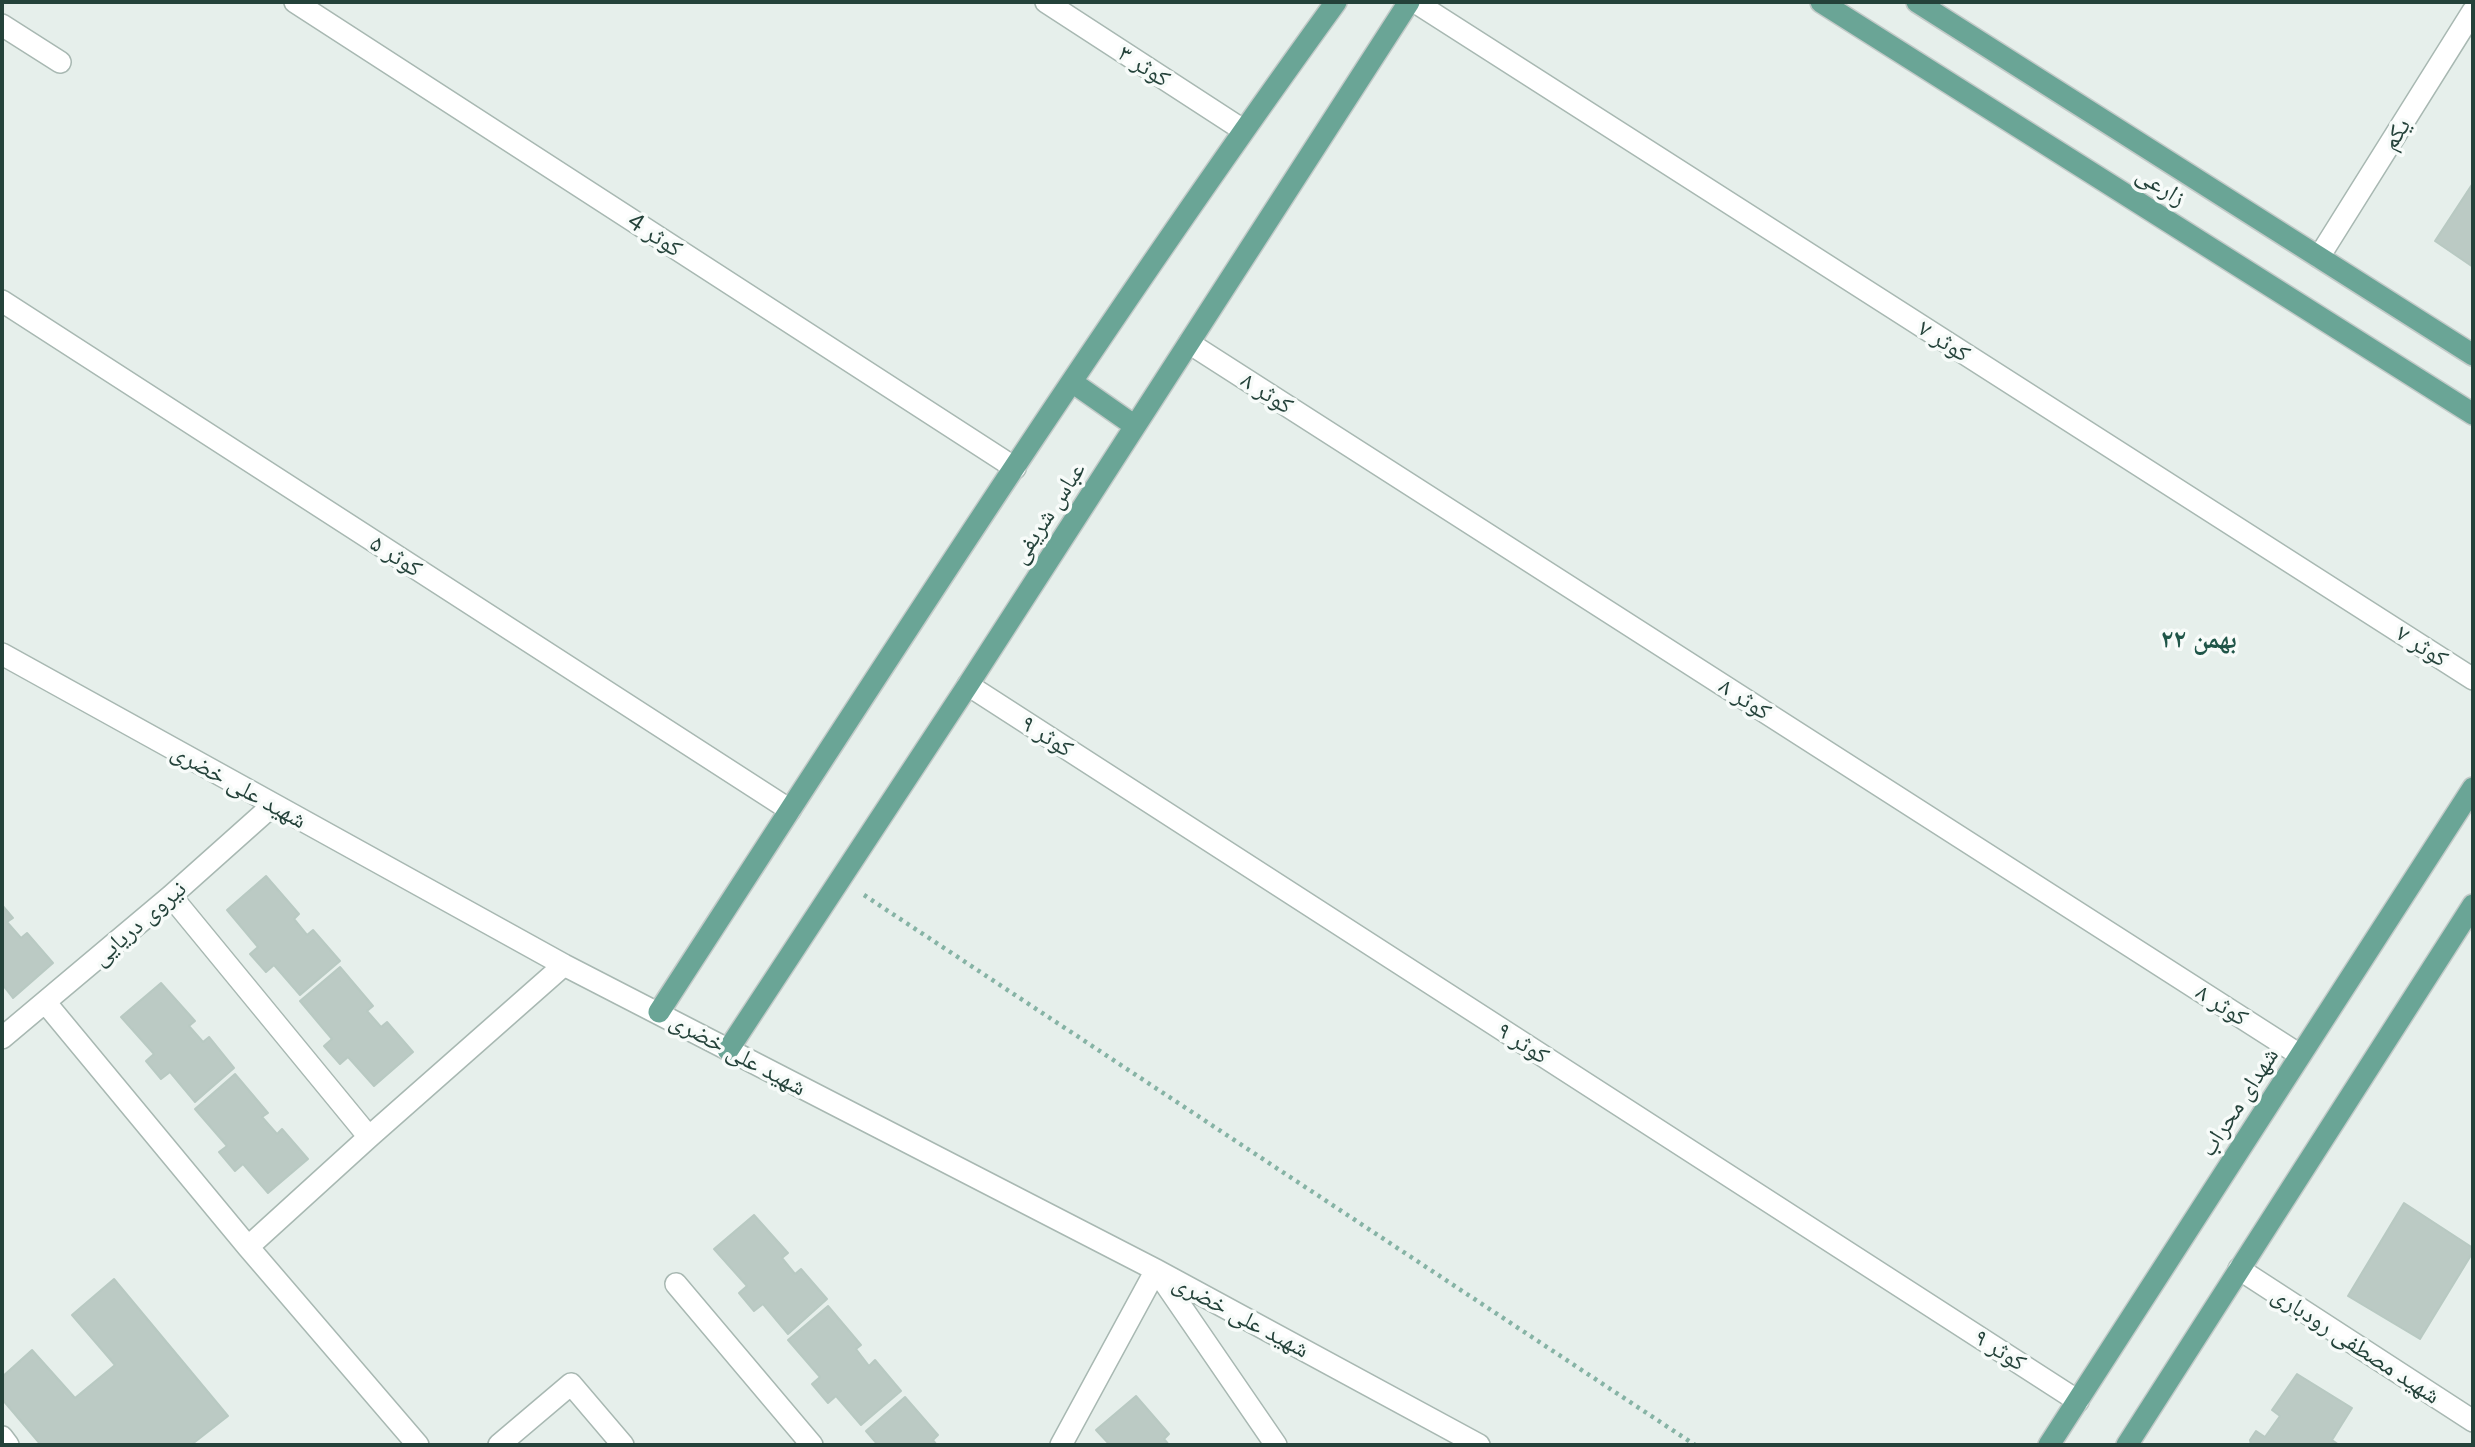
<!DOCTYPE html>
<html>
<head>
<meta charset="utf-8">
<style>
	body { margin:0 }
	#map { position:relative; width:2475px; height:1447px; overflow:hidden; background:#e6efeb; font-family:Lato,sans-serif }
	canvas { display:block }
	.frame { position:absolute; inset:0; border:4px solid #24423a; pointer-events:none }
</style>
</head>
<body>
<div id="map">
<canvas width="2475" height="1447"></canvas>
<div class="frame"></div>
</div>
<script>
const c = document.querySelector('canvas').getContext('2d');
c.lineJoin = 'round';
function fillPath(path, color) { c.fillStyle = color; c.fill(path, 'evenodd'); }
function stroke(path, color, width, dash) { c.strokeStyle = color; c.lineWidth = width; c.lineCap = dash ? 'butt' : 'round'; c.setLineDash(dash || []); c.stroke(path); }
function label(font, color, halo, rows, align = 'center') {
  c.font = font + ' Lato,"Noto Naskh Arabic",sans-serif'; c.lineWidth = 7; c.setLineDash([]); c.textBaseline = 'middle'; c.strokeStyle = halo; c.fillStyle = color; for (const [text, x, y, turn = 0] of rows) {
    c.save(); c.translate(x, y); c.rotate((+turn || 0) * Math.PI / 180); c.textAlign = isNaN(turn) ? turn : align; if (halo) c.strokeText(text, 0, 0); c.fillText(text, 0, 0); c.restore();
  }
}
const building = new Path2D(`
	M 2473,183 L 2473,267 L 2435,241 Z
	M 266,876 L 299,914 L 294,919 L 307,935 L 313,930 L 340,961 L 300,995 L 274,965 L 266,972 L 250,954 L 258,947 L 227,910 Z
	M 2,905 L 13,918 L 7,922 L 21,938 L 27,933 L 53,963 L 13,998 L 2,984 Z
	M 340,967 L 373,1006 L 367,1011 L 381,1027 L 387,1022 L 413,1052 L 374,1086 L 348,1057 L 340,1064 L 324,1046 L 332,1039 L 300,1001 Z
	M 161,983 L 195,1021 L 189,1026 L 203,1042 L 209,1037 L 234,1068 L 195,1102 L 170,1072 L 161,1079 L 146,1061 L 154,1054 L 121,1017 Z
	M 235,1074 L 268,1113 L 262,1117 L 277,1134 L 282,1129 L 308,1159 L 268,1193 L 243,1164 L 235,1171 L 219,1152 L 227,1146 L 195,1109 Z
	M 2404,1203 L 2473,1248 L 2473,1252 L 2420,1339 L 2348,1296 Z
	M 754,1215 L 788,1253 L 782,1258 L 795,1274 L 801,1269 L 827,1299 L 788,1334 L 763,1304 L 754,1311 L 739,1293 L 747,1286 L 714,1249 Z
	M 114,1279 L 228,1416 L 191,1445 L 41,1445 L 2,1399 L 2,1377 L 32,1350 L 75,1398 L 115,1365 L 72,1315 Z
	M 828,1306 L 861,1345 L 856,1349 L 869,1366 L 875,1360 L 901,1391 L 861,1425 L 836,1396 L 828,1403 L 812,1384 L 820,1377 L 788,1340 Z
	M 2297,1374 L 2352,1408 L 2332,1440 L 2339,1445 L 2251,1445 L 2250,1440 L 2256,1431 L 2265,1437 L 2280,1416 L 2272,1410 Z
	M 1136,1396 L 1169,1434 L 1164,1439 L 1169,1445 L 1110,1445 L 1096,1430 Z
	M 905,1397 L 938,1435 L 933,1440 L 937,1445 L 878,1445 L 866,1431 Z`);
fillPath(building, '#bbcac4');
stroke(building, '#b8c9c2', 2);
const minor = new Path2D(`
	M 295,2 L 1015,468
	M 1046,2 L 1243,130
	M 1415,2 L 2473,679
	M 2,25 L 60,62
	M 2319,257 L 2473,11
	M 2,301 L 790,810
	M 1189,343 L 2300,1055
	M 2,654 L 564,965 L 1156,1270 L 1479,1445
	M 968,685 L 2078,1401
	M 171,896 L 369,1137
	M 45,1002 L 248,1247 L 418,1445
	M 2,1038 L 171,896 L 273,805
	M 248,1247 L 369,1137 L 564,965
	M 2239,1269 L 2473,1421
	M 676,1284 L 812,1445
	M 2,1437 L 8,1445
	M 499,1445 L 571,1384 L 623,1445
	M 1061,1445 L 1156,1270 L 1276,1445`);
const major = new Path2D(`
	M 1821,2 L 2473,414
	M 1917,2 L 2473,355
	M 1072,382 L 1135,426
	M 659,1012 C 879,673 1098,330 1336,2
	M 728,1050 L 968,685 L 1409,2
	M 2049,1445 L 2473,788
	M 2127,1445 L 2473,905`);
stroke(minor, '#a8b8b2', 24);
stroke(major, '#c2cac8', 24);
stroke(new Path2D(`
	M 864,895 L 1695,1445`), '#86b3a5', 4.5, [3.5, 5]);
stroke(minor, '#fff', 21);
stroke(major, '#6aa596', 21);
label('24px', '#24423a', '#f7fbf9', [
	["کوثر ۳",1144,66,33],
	["یکم",2396,134,-58],
	["زارعی",2161,186,32],
	["کوثر 4",655,235,33],
	["کوثر ۷",1944,341,33],
	["کوثر ۸",1267,393,33],
	["عباس شریفی",1048,513,-57],
	["کوثر ۵",396,556,33],
	["کوثر ۷",2422,646,33],
	["کوثر ۸",1745,699,33],
	["کوثر ۹",1047,736,33],
	["شهید علی خضری",239,786,29],
	["نیروی دریایی",139,923,-41],
	["کوثر ۸",2222,1005,33],
	["کوثر ۹",1523,1043,33],
	["شهید علی خضری",738,1054,28],
	["شهدای محراب",2239,1102,-57],
	["شهید علی خضری",1241,1316,28],
	["شهید مصطفی رودباری",2356,1345,33],
	["کوثر ۹",2000,1350,33]
]);
label('bold 26px', '#1f5548', '#f7fbf9', [
	["۲۲ بهمن",2199,640]
]);
</script>
</body>
</html>
